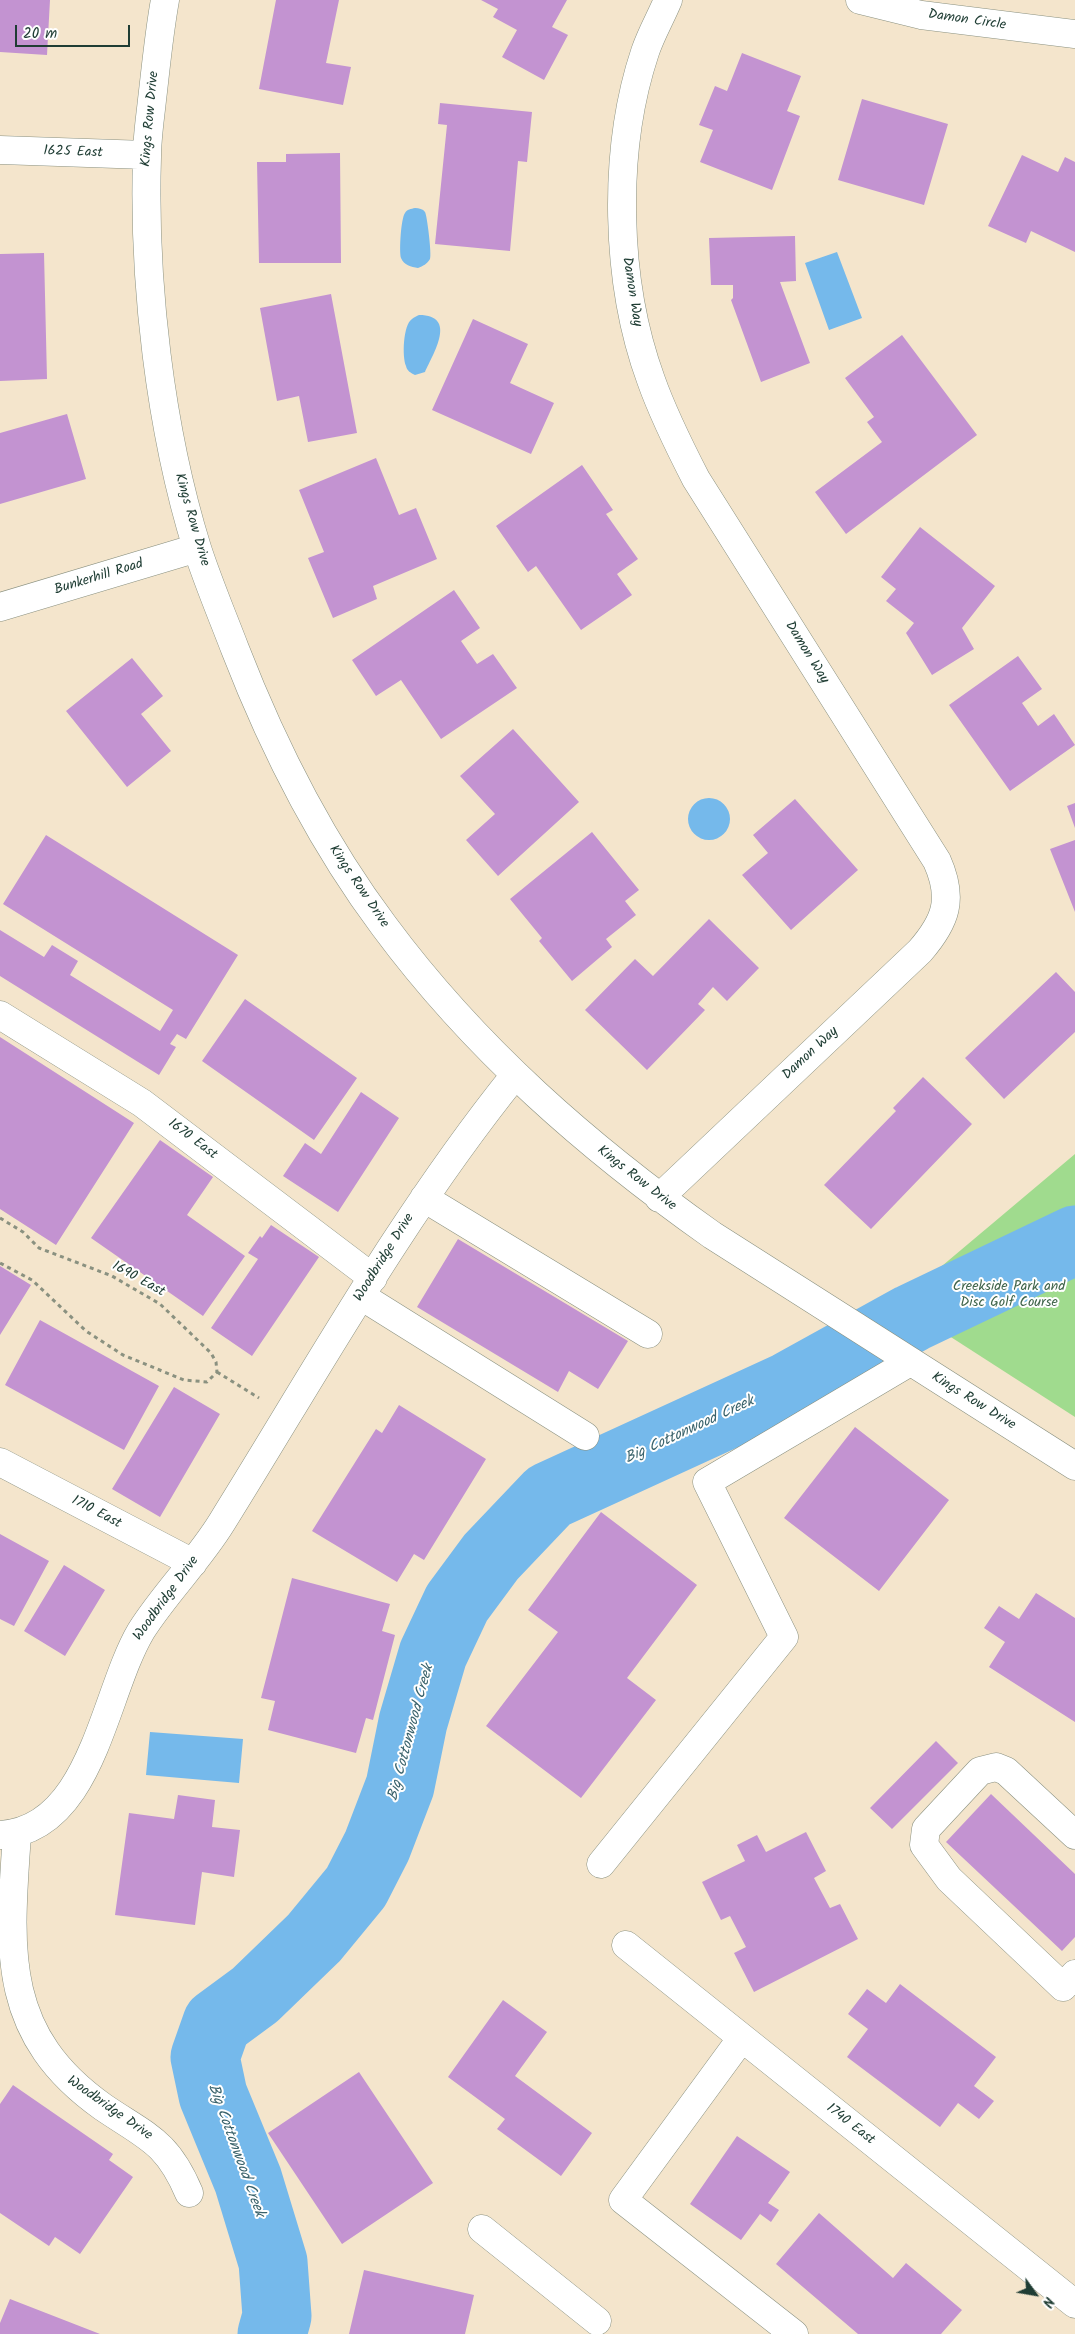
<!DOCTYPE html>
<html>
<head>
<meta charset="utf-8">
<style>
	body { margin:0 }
	#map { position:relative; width:1075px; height:2334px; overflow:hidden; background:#f4e5cc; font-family:Kalam,sans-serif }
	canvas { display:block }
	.north { position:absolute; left:1010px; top:2269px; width:50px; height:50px; -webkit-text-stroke:4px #fff; paint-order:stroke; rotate:122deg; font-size:14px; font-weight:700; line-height:20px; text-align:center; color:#1f3d34 }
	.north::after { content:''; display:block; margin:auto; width:18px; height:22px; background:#1f3d34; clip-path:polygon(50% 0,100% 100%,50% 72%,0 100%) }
	.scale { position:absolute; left:15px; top:25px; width:115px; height:22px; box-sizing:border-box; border:2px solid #1f3d34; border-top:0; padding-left:6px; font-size:15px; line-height:18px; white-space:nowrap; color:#1f3d34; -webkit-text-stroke:4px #fff; paint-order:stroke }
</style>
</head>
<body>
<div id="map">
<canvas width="1075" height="2334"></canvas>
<div class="north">N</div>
<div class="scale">20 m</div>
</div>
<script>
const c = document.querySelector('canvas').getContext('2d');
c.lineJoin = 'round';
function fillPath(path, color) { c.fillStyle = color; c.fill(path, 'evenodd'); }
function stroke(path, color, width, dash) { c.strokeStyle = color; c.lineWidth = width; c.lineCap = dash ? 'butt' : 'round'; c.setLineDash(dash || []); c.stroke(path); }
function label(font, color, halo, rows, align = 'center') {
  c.font = font + ' Kalam,sans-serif'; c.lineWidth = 4; c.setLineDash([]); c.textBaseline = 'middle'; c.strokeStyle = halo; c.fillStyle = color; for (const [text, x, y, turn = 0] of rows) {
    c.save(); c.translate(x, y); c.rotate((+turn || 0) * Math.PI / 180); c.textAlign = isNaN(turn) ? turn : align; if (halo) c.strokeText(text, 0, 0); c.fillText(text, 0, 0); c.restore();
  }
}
fillPath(new Path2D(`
	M 1075,1154 L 1075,1417 L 898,1303 Z`), '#a0db8e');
fillPath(new Path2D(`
	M 415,208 C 419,208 423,209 425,212 C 427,215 432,255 430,259 C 427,264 423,266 418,268 C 411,267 404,265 401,258 C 399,251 401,218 405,213 C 407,209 411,209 415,208 Z
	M 837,252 L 862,318 L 829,330 L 805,263 Z
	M 419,315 C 458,315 433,354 425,372 L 415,375 C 411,373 407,371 406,366 C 402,357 403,325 412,319 C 414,317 417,316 419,315 Z
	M688 819a21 21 0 1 1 42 0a21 21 0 1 1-42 0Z
	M 150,1732 L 243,1739 L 239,1783 L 146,1775 Z`), '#75b9eb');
stroke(new Path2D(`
	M 272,2334 L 277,2316 L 273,2262 L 248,2180 L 213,2095 L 205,2057 L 217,2023 L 255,1995 L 314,1938 L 356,1887 L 377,1846 L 400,1786 L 413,1722 L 433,1654 L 457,1603 L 491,1557 L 549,1496 L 789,1386 L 912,1318 L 1075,1240`), '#75b9eb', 69);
fillPath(new Path2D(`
	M 0,0 L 50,0 L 47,55 L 0,52 Z
	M 276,0 L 339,0 L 326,63 L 351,67 L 343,105 L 259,89 Z
	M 481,0 L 567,0 L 552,27 L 568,35 L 544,80 L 502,57 L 517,30 L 493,17 L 498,9 Z
	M 742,53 L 801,76 L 787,111 L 800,116 L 772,190 L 700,162 L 713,130 L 699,125 L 715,86 L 727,91 Z
	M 862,99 L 948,124 L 924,205 L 838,180 Z
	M 440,103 L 532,112 L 527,162 L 518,161 L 510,251 L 435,244 L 447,125 L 438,124 Z
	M 340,153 L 341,263 L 259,263 L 257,162 L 286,162 L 286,154 Z
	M 1022,155 L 1058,172 L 1065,157 L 1075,162 L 1075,252 L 1031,231 L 1026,243 L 988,226 Z
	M 795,236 L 796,281 L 780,282 L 810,363 L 761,382 L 731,300 L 733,298 L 733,285 L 711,285 L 709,238 Z
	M 44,253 L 47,379 L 0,381 L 0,254 Z
	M 331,294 L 357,433 L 308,442 L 299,396 L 277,401 L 260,308 Z
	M 473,319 L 528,344 L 510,383 L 554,403 L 531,454 L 432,410 Z
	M 902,335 L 977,435 L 846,534 L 815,492 L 882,442 L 867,422 L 874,417 L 845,378 Z
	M 67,414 L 86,479 L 0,504 L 0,433 Z
	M 376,458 L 399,515 L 416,508 L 437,559 L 373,586 L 377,599 L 333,618 L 308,558 L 324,552 L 299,490 Z
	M 582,465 L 613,510 L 606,514 L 638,559 L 617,574 L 632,595 L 581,630 L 536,566 L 528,572 L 496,526 Z
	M 920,527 L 995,586 L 962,628 L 974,649 L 932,675 L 906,633 L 914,623 L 886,601 L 896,589 L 881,577 Z
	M 454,590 L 480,628 L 461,641 L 477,664 L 493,654 L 517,688 L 441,739 L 401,680 L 376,696 L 352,660 Z
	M 1018,656 L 1042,689 L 1022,703 L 1038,726 L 1054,714 L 1075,745 L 1010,791 L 949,705 Z
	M 132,658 L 163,696 L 141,714 L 171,751 L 127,787 L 66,711 Z
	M 513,729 L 579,802 L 498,876 L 466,840 L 495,814 L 460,776 Z
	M 795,799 L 858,870 L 791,930 L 742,875 L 768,853 L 753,835 Z
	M 1075,803 L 1075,828 L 1067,806 Z
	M 592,832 L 639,890 L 625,901 L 636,915 L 606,939 L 612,947 L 572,981 L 539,941 L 542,938 L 510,899 Z
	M 46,835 L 238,955 L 186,1039 L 177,1034 L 170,1044 L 176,1047 L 159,1075 L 0,976 L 0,930 L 44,957 L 52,945 L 78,961 L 70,975 L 160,1031 L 173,1010 L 3,904 Z
	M 1075,840 L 1075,912 L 1050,849 Z
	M 709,919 L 759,968 L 727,1001 L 713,987 L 698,1004 L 705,1010 L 647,1070 L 585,1010 L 635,959 L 653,976 Z
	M 1056,972 L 1075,992 L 1075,1032 L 1004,1099 L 965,1058 Z
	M 245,999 L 357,1078 L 314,1140 L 202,1061 Z
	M 0,1037 L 134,1123 L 56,1245 L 0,1209 Z
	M 923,1077 L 972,1124 L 871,1229 L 824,1185 L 896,1111 L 893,1108 Z
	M 361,1092 L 399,1118 L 338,1212 L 283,1176 L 305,1143 L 321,1154 Z
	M 160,1140 L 213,1177 L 187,1215 L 245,1256 L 203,1316 L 91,1238 Z
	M 271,1225 L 319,1257 L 252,1356 L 211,1328 L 258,1259 L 248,1253 L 260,1236 L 262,1238 Z
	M 458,1239 L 628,1341 L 598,1389 L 569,1371 L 558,1392 L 417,1307 Z
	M 0,1266 L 31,1285 L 0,1335 Z
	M 40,1320 L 159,1386 L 124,1450 L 5,1385 Z
	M 174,1387 L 220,1414 L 160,1517 L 112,1489 Z
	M 399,1405 L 486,1459 L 424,1560 L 414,1554 L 397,1582 L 312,1531 L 376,1429 L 382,1433 Z
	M 855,1427 L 949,1500 L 879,1591 L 784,1518 Z
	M 601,1512 L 697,1585 L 627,1678 L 656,1700 L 581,1798 L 486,1726 L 558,1632 L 528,1610 Z
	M 0,1534 L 49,1561 L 14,1626 L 0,1619 Z
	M 64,1565 L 105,1590 L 65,1656 L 24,1631 Z
	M 292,1578 L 390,1604 L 382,1631 L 395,1635 L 373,1720 L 366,1718 L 356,1753 L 268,1730 L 275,1701 L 261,1698 Z
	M 1036,1593 L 1075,1618 L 1075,1722 L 989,1667 L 1005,1642 L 984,1628 L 999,1606 L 1019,1619 Z
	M 936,1741 L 958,1763 L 892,1829 L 870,1808 Z
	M 991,1794 L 1075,1874 L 1075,1937 L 1062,1951 L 946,1842 Z
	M 178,1795 L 215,1800 L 212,1827 L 240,1830 L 234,1877 L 202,1872 L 195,1925 L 115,1915 L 129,1813 L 174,1819 Z
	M 806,1832 L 826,1871 L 814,1878 L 830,1908 L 840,1904 L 858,1939 L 754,1992 L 734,1953 L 746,1947 L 730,1916 L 721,1920 L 702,1882 L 745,1861 L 737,1845 L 757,1835 L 766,1852 Z
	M 900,1984 L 996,2057 L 974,2086 L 994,2101 L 979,2119 L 958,2103 L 940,2127 L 847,2057 L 868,2029 L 848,2014 L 867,1989 L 886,2003 Z
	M 503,2000 L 547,2032 L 515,2076 L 592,2133 L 561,2176 L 497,2129 L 505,2119 L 448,2077 Z
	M 359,2072 L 433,2183 L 342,2244 L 268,2133 Z
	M 13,2085 L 113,2154 L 109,2160 L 133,2177 L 80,2254 L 55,2237 L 49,2246 L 0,2213 L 0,2104 Z
	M 737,2136 L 790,2172 L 768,2203 L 779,2210 L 771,2222 L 760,2214 L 741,2240 L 690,2204 Z
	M 819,2213 L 893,2278 L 906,2263 L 962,2310 L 941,2334 L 858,2334 L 776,2264 Z
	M 364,2270 L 474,2295 L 465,2334 L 349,2334 Z
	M 10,2299 L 100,2334 L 0,2334 L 0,2323 Z`), '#c393d1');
const minor = new Path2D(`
	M 165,0 C 159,33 156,66 152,100 C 150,119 147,138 147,157 C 143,282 160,429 197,548 C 208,582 222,615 235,649 C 273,747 321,842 384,926 C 475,1049 589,1148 712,1235 L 1075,1466
	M 860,0 L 921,15 L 1075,34
	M 0,150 L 146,155
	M 0,607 L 197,548
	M 0,1015 L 142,1103 L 373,1278
	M 424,1198 L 648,1334
	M 659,1198 L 920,951 C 946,921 954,899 937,861 L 696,479 C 679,446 663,414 651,380 C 615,282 612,151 645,52 C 651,34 661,17 668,0
	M 361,1296 L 585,1436
	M 0,1462 L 193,1563
	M 17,1834 C 9,1950 0,2034 103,2107 C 147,2137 167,2141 189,2193
	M 0,1835 C 92,1830 103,1695 141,1631 C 165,1593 198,1561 222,1522 C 316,1371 403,1214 515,1075
	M 1075,1835 L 1006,1771 L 996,1767 L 980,1771 L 926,1829 L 924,1845 L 949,1879 L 1063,1987 L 1075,1974
	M 601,1864 L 784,1637 L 707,1482 L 910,1362
	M 626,1945 L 1075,2304
	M 741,2039 L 623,2200 L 794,2334
	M 482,2229 L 597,2321`);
stroke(minor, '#8a9180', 29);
stroke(new Path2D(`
	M 0,1218 L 23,1232 L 39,1248 L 112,1276 L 160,1304 L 211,1353 L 216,1362 L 217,1372 L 207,1382 L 184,1380 L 123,1355 L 86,1331 L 32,1280 L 0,1263
	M 217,1372 L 259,1398`), '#8a9180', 3, [4, 4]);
stroke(minor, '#fff', 28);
label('14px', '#1f3d34', '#fff', [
	["Damon Circle",967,21,8],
	["Kings Row Drive",151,119,-85],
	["1625 East",73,153,2],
	["Damon Way",631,292,81],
	["Kings Row Drive",191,520,74],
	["Bunkerhill Road",99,578,-17],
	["Damon Way",806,653,58],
	["Kings Row Drive",358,887,56],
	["Damon Way",811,1054,-43],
	["1670 East",192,1140,37],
	["Kings Row Drive",636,1179,38],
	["Woodbridge Drive",385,1258,-58],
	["1690 East",138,1280,29],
	["Kings Row Drive",973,1402,32],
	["1710 East",96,1513,28],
	["Woodbridge Drive",167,1599,-54],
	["Woodbridge Drive",109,2109,35],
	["1740 East",850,2125,38]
]);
label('14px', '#3f644a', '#fff', [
	["Creekside Park and",1009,1288],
	["Disc Golf Course",1009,1304]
]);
label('italic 15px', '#39626b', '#fff', [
	["Big Cottonwood Creek",690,1431,-25],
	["Big Cottonwood Creek",412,1733,-75],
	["Big Cottonwood Creek",235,2151,70]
]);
</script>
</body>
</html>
